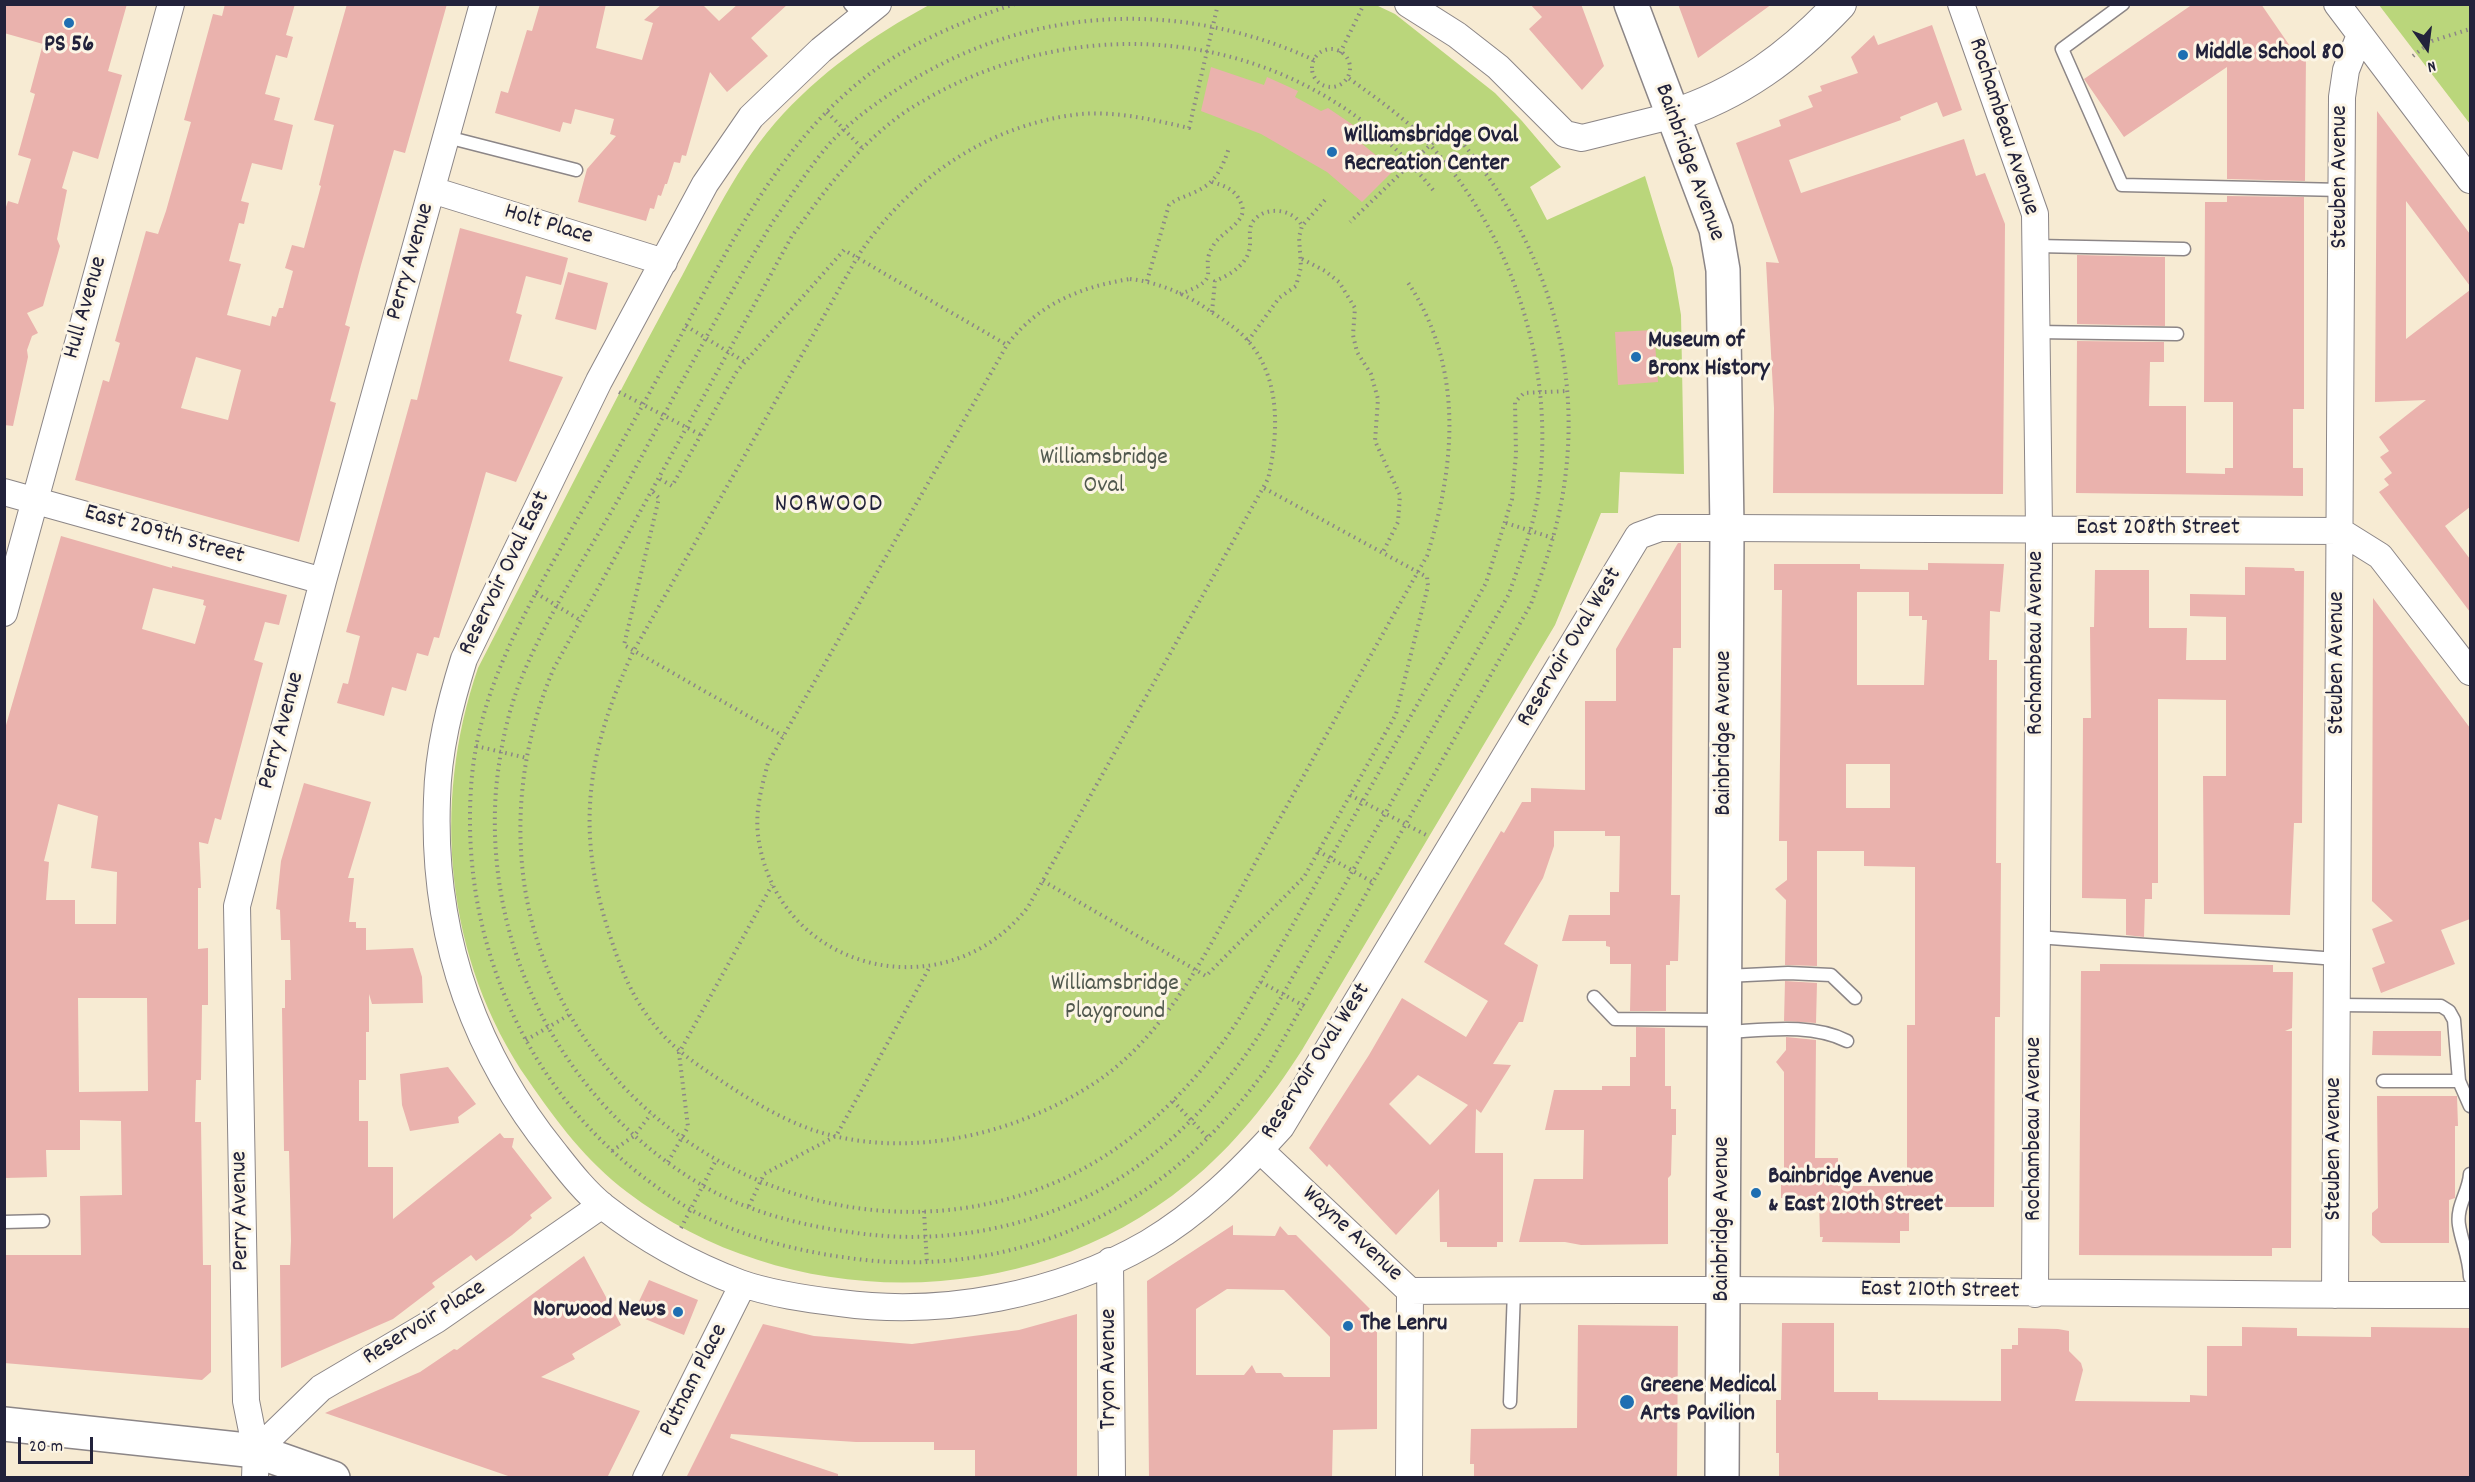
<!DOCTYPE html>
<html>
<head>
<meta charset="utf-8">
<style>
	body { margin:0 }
	#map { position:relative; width:2475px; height:1482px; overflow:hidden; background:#f7ebd3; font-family:Dekko,sans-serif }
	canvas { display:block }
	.frame { position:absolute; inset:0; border:6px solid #22223b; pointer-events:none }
	.north { position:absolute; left:2397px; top:18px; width:60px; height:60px; -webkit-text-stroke:4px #fcf5e5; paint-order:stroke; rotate:166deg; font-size:16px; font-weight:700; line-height:24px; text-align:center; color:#22223b }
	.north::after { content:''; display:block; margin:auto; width:21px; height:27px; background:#22223b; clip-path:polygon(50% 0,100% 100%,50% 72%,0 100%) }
	.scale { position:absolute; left:18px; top:1437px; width:75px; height:27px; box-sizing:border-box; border:3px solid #22223b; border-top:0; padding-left:8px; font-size:18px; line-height:21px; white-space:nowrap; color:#22223b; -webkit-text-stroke:4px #fcf5e5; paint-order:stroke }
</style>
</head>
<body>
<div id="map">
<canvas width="2475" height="1482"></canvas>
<div class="frame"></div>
<div class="north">N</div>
<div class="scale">20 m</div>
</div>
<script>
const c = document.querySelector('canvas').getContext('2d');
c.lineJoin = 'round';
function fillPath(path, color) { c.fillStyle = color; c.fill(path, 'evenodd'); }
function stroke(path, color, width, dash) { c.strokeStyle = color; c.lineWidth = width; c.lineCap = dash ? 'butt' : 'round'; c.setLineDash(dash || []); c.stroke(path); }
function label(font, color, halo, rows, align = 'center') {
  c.font = font + ' Dekko,sans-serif'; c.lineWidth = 6; c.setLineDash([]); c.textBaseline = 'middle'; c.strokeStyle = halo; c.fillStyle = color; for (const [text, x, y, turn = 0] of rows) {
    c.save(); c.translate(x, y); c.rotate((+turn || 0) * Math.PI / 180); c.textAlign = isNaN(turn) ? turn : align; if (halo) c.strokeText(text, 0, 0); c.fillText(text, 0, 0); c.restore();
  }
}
fillPath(new Path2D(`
	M 929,5 L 1376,5 L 1395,14 L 1495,93 L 1522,121 L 1561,167 L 1530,187 L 1547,220 L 1645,176 L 1673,268 L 1681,315 L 1684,474 L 1620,472 L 1618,513 L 1601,513 L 1555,625 L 1302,1050 C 1270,1100 1234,1146 1187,1184 C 1030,1313 788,1315 627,1192 C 587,1162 556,1121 528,1080 C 445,960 431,804 478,668 C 542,544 604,420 670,298 C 703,239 731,174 775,123 C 819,73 872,36 929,5 Z
	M 2379,5 L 2470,5 L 2470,124 Z`), '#bad67b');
fillPath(new Path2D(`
	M 4,4 L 127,4 L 108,71 L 122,75 L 98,159 L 73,151 L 62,188 L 67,190 L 57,239 L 60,246 L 43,306 L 27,313 L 38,333 L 32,336 L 27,350 L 28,357 L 13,426 L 4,425 L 4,213 L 8,201 L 18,204 L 31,159 L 18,155 L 35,94 L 30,92 L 43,44 L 4,33 Z
	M 225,4 L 295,4 L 286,35 L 293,37 L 287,58 L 276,55 L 265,94 L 280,98 L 274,120 L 293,125 L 282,170 L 252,163 L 241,201 L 249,203 L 244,224 L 239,223 L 229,261 L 241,264 L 227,315 L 270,326 L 272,316 L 276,317 L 279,308 L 283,308 L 293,271 L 285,268 L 292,245 L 304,248 L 321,186 L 319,185 L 334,125 L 314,120 L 347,4 L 447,4 L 405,153 L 394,150 L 361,265 L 345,325 L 350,327 L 330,401 L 336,403 L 299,542 L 75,480 L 103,380 L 109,382 L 120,343 L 115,341 L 146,231 L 158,234 L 166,211 L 191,122 L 184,120 L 213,14 L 222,16 ZM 196,357 L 241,370 L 228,420 L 181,408 Z
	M 540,4 L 606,4 L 596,48 L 642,60 L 653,23 L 644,20 L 662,4 L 702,4 L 719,21 L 738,4 L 788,4 L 751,38 L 768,56 L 727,92 L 710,72 L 686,156 L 682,155 L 680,163 L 674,162 L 667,184 L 665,184 L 661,196 L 658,195 L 654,209 L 650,208 L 646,221 L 578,202 L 587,169 L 616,136 L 610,134 L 614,119 L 575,109 L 571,124 L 563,122 L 560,132 L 495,113 L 501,91 L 508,93 L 527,30 L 532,31 Z
	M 1530,4 L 1581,4 L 1604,66 L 1582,90 L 1529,29 L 1542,17 Z
	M 1678,4 L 1772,4 L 1698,58 Z
	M 2193,4 L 2261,4 L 2294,52 L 2306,52 L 2305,181 L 2227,179 L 2227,67 L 2124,137 L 2084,79 Z
	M 1932,25 L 1962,110 L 1943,117 L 1937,102 L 1900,117 L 1901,120 L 1789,160 L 1801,193 L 1964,139 L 1976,176 L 1985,173 L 2005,224 L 2003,494 L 1773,493 L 1774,408 L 1766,262 L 1779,263 L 1736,143 L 1781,126 L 1779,120 L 1813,107 L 1808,96 L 1822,91 L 1820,86 L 1858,73 L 1851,57 L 1874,35 L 1878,45 Z
	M 1211,67 L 1264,85 L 1267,77 L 1298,91 L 1295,97 L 1321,111 L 1328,108 L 1356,127 L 1350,134 L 1394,170 L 1362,202 L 1327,172 L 1261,134 L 1201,111 Z
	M 2377,111 L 2470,234 L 2470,286 L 2406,201 L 2406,339 L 2470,290 L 2470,507 L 2445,526 L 2470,559 L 2470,612 L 2379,492 L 2389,485 L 2384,479 L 2392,473 L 2380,457 L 2389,451 L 2379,437 L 2426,400 L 2375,402 Z
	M 2227,196 L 2304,197 L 2304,409 L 2293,409 L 2293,468 L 2303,468 L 2303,496 L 2076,493 L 2077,341 L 2164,342 L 2164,362 L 2150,362 L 2149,406 L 2186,406 L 2186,473 L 2225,474 L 2225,468 L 2233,468 L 2233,402 L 2204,402 L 2205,202 L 2227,202 Z
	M 460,228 L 568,258 L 561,285 L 526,276 L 516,313 L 522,315 L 509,361 L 563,377 L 516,482 L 486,472 L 439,638 L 434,637 L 428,656 L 417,653 L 406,691 L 392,687 L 384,716 L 337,703 L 343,683 L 348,684 L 360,636 L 346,632 L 411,399 L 417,400 Z
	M 2077,255 L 2165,257 L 2165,326 L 2077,324 Z
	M 568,272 L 608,283 L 596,330 L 555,319 Z
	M 1654,330 L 1658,382 L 1618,385 L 1615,332 Z
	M 61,536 L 172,568 L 172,566 L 287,595 L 279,625 L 265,622 L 254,660 L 263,663 L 221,820 L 215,818 L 208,844 L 199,842 L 201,888 L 198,888 L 198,949 L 208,948 L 208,1005 L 202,1005 L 201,1080 L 196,1080 L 195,1122 L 201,1122 L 203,1265 L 211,1265 L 211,1372 L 202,1380 L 4,1363 L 4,1255 L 81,1255 L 80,1196 L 122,1195 L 121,1121 L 80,1120 L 80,1150 L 46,1150 L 47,1177 L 4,1178 L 4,732 ZM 153,588 L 204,600 L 203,605 L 206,606 L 195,644 L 142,629 ZM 58,804 L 98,816 L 91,868 L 117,872 L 116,924 L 75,924 L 75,900 L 46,900 L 49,862 L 44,861 ZM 78,998 L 147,998 L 148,1091 L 79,1092 Z
	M 1678,543 L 1681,543 L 1681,648 L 1673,648 L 1671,895 L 1680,895 L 1678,961 L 1670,961 L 1670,965 L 1666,965 L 1666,1011 L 1630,1011 L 1631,964 L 1610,964 L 1610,947 L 1606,946 L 1606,941 L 1562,941 L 1569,915 L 1610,915 L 1610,892 L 1619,892 L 1620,836 L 1605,836 L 1605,831 L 1554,831 L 1554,846 L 1543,878 L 1504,944 L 1538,965 L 1523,1022 L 1519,1022 L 1493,1064 L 1511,1065 L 1481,1113 L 1476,1109 L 1475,1153 L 1503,1153 L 1503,1242 L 1497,1242 L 1497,1247 L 1447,1247 L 1447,1242 L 1440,1242 L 1439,1189 L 1396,1235 L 1329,1164 L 1327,1167 L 1309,1148 L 1369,1055 L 1402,998 L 1466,1037 L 1488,1001 L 1424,962 L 1501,831 L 1504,833 L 1522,802 L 1531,802 L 1531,788 L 1585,790 L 1585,701 L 1616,701 L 1616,649 ZM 1418,1075 L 1468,1105 L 1430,1145 L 1389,1104 Z
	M 1928,563 L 2004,564 L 2000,612 L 1990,611 L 1989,660 L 1997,660 L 1996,863 L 2001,863 L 2000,1017 L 1995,1017 L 1994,1207 L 1909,1207 L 1909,1231 L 1900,1231 L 1900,1243 L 1822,1242 L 1823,1237 L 1820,1237 L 1819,1198 L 1781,1198 L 1781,1176 L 1784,1176 L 1784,1072 L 1776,1062 L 1786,1050 L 1786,1037 L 1816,1040 L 1815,1158 L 1838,1158 L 1838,1186 L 1907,1186 L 1907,1025 L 1915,1025 L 1915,867 L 1864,866 L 1864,851 L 1817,851 L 1817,966 L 1785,965 L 1786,900 L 1775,889 L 1787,880 L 1787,841 L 1779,841 L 1782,590 L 1774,590 L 1774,564 L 1860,564 L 1860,569 L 1928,570 ZM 1857,592 L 1909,592 L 1909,616 L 1922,616 L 1922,620 L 1927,620 L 1924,685 L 1857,685 ZM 1846,764 L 1890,764 L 1890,808 L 1846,808 Z
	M 2245,567 L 2294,568 L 2295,571 L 2304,571 L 2302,823 L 2294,823 L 2290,915 L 2204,914 L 2203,776 L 2226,776 L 2226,700 L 2158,699 L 2158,883 L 2152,883 L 2152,899 L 2145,899 L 2144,937 L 2126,935 L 2126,899 L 2082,898 L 2083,718 L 2091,718 L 2090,627 L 2094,627 L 2095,570 L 2149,570 L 2149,628 L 2187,628 L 2186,660 L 2226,660 L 2226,617 L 2190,616 L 2190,594 L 2245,595 Z
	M 2373,598 L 2470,728 L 2470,919 L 2441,930 L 2455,964 L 2381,993 L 2372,968 L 2385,963 L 2372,929 L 2393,921 L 2372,901 Z
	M 304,783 L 371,802 L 348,878 L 354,878 L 349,922 L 356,922 L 356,928 L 366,928 L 366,950 L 413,948 L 422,977 L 423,1003 L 372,1004 L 369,994 L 369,1032 L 366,1032 L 366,1080 L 359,1080 L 359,1121 L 368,1121 L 368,1167 L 393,1167 L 393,1219 L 500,1133 L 504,1138 L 514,1138 L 512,1147 L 552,1198 L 530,1215 L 532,1218 L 512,1235 L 476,1261 L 471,1255 L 432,1283 L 435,1287 L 393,1319 L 281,1368 L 280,1265 L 290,1265 L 291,1241 L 289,1151 L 284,1151 L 282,1008 L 285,1008 L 285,980 L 291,980 L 290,940 L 281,940 L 280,910 L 276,909 L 281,861 Z
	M 2100,964 L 2273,965 L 2273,972 L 2293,972 L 2292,1028 L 2285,1031 L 2292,1031 L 2291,1248 L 2272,1248 L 2272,1256 L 2079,1255 L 2081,971 L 2100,971 Z
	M 1785,981 L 1817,983 L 1816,1023 L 1784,1021 Z
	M 1636,1027 L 1665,1028 L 1665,1086 L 1671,1086 L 1671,1109 L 1676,1109 L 1676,1135 L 1672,1135 L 1671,1175 L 1668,1178 L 1668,1244 L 1581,1245 L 1565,1242 L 1519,1242 L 1534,1179 L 1583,1179 L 1584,1130 L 1545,1130 L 1554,1090 L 1602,1090 L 1602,1086 L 1630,1086 L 1630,1057 L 1636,1057 Z
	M 2373,1031 L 2441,1031 L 2441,1056 L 2372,1055 Z
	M 448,1067 L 476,1104 L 458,1117 L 459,1123 L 410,1131 L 402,1105 L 400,1074 Z
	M 2377,1096 L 2457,1096 L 2458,1126 L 2455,1126 L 2455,1198 L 2449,1200 L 2449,1243 L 2381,1243 L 2372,1235 L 2372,1213 L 2378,1208 Z
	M 1233,1225 L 1233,1235 L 1275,1236 L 1280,1226 L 1288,1235 L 1296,1235 L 1377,1316 L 1377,1429 L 1333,1430 L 1332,1478 L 1149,1478 L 1147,1281 ZM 1227,1289 L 1284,1290 L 1330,1337 L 1330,1377 L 1284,1377 L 1281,1373 L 1256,1373 L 1252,1365 L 1244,1375 L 1196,1375 L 1196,1309 Z
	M 584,1256 L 621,1325 L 572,1354 L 575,1359 L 541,1377 L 640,1411 L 607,1478 L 514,1478 L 325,1413 L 420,1372 L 454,1349 L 457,1350 Z
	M 649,1280 L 698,1300 L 684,1335 L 633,1314 Z
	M 1077,1314 L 1077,1478 L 975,1478 L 975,1450 L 934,1450 L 934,1442 L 856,1442 L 731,1434 L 730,1438 L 838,1474 L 838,1478 L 686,1478 L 763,1324 L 814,1336 L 912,1344 L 1019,1330 Z
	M 1782,1323 L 1834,1323 L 1834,1392 L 1878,1392 L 1878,1400 L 2001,1401 L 2001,1349 L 2012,1349 L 2012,1345 L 2018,1345 L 2018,1328 L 2058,1329 L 2069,1331 L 2069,1351 L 2081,1363 L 2083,1370 L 2075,1401 L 2190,1402 L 2190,1395 L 2207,1396 L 2207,1346 L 2242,1346 L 2242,1327 L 2297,1328 L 2297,1336 L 2371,1337 L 2371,1327 L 2470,1328 L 2470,1478 L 1779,1478 L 1779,1453 L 1776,1453 L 1776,1400 L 1781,1400 Z
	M 1578,1325 L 1678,1326 L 1677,1478 L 1474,1478 L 1474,1464 L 1470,1464 L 1471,1429 L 1577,1428 Z`), '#eab2ad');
const service = new Path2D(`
	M 850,4 L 860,16
	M 2123,4 L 2062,49 L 2122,185 L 2342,190
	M 447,137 L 576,170
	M 2036,246 L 2184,249
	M 2036,332 L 2177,334
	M 2037,937 L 2337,959
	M 1726,976 L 1788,973 L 1831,975 L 1855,998
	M 1594,997 L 1615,1019 L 1724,1020
	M 2337,1005 L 2441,1006 L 2449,1011 L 2454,1020 L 2459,1081 L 2470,1106
	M 1727,1032 C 1766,1030 1811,1023 1847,1041
	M 2383,1081 L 2459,1081
	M 2470,1174 C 2469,1192 2456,1206 2459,1225 C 2462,1244 2469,1255 2470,1277
	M 4,1222 L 43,1221
	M 1510,1402 L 1514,1290`);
const minor = new Path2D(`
	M 878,4 L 821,50 L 751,117 L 705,184 L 599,381 L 464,659 C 450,704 438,751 437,799 C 432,931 471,1049 554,1152 C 569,1171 585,1192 604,1207 C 645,1239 692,1265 740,1283 C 771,1294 807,1299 840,1303 C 943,1317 1058,1295 1148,1243 C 1199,1213 1241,1171 1281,1127 L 1638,536 L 1660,528 L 1727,528 L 2340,531 L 2380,556 L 2470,672
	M 1408,4 L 1457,35 L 1498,67 L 1565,134 L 1582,138 L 1671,116
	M 1961,4 L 2035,214 L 2039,530 L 2035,1294
	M 2337,4 L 2470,180
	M 432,190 L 664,262
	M 4,492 L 323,581
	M 4,613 L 171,4
	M 1260,1150 L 1410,1291 L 1409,1478
	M 1110,1261 L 1112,1478
	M 1410,1291 C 1764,1287 2117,1295 2470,1295
	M 2335,1295 L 2342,97 L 2346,70 L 2360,35
	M 256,1451 L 321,1388 L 436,1320 L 602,1205
	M 255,1478 L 256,1451 L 246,1401 L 237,906 L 323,581 L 483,4
	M 646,1478 L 743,1284`);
const tertiary = new Path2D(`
	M 1671,116 C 1740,94 1791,56 1840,4`);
const secondary = new Path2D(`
	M 1631,4 L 1716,229 L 1723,270 L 1727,528 L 1722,1478`);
const primary = new Path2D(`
	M 4,1424 L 256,1451 L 333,1478`);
stroke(service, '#8c8687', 15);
stroke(minor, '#8c8687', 28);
stroke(tertiary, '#8c8687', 34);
stroke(secondary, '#8c8687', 36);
stroke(primary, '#8c8687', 36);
stroke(new Path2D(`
	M 1015,4 C 968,19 920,39 879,67 C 778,138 725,256 667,361 C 636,418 604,474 571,530 C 525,612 477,691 471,788 C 461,938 523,1084 642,1176 C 659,1189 677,1202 695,1212 C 743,1237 796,1251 849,1258 C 946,1272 1045,1252 1128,1201 C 1184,1167 1229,1120 1267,1068 L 1531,604 C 1542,573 1553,542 1560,509 C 1589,366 1543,234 1449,127 L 1350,222
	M 1218,4 L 1189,128 C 1154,120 1117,111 1081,114 C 988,124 908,180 858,256 L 633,652 C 590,745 575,822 606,923 C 614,949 623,976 637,1000 C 662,1041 684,1056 723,1082 C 750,1100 780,1118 810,1129 C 905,1162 1018,1135 1099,1080 C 1175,1028 1220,925 1264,847 C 1318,750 1372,652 1427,556 C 1456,463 1464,366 1407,281
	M1312 68a19 19 0 1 1 38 0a19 19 0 1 1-38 0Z
	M 1340,53 L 1364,4
	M 2413,56 L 2432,41 L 2470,29
	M 1314,60 C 1184,0 1038,5 914,79 C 884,97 855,117 831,142 C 809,167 791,196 772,223 C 719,311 671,402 622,493 C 588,553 542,623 518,687 C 506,719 499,756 496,790 C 484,949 563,1102 700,1184 C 745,1211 799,1225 850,1232 C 932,1245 1015,1232 1090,1195 C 1165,1157 1221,1095 1265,1026 L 1509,594 C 1519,564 1531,534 1537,502 C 1558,377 1516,240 1432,147 C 1408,120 1376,98 1347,77
	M 827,112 L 863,149
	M 1433,190 C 1304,28 1081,0 908,110 C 860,142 825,190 792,236 L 554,668 C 525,735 514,809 524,882 C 557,1118 812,1271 1036,1190 C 1125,1158 1195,1089 1244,1011 L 1486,583 L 1512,499 L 1516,454 L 1515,402 L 1524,393 L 1567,391
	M 1302,259 L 1325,271 L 1339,282 L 1355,308 L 1353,335 L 1357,352 L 1371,374 L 1378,399 L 1375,441 L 1400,495 L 1398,522 L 1383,552
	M 1130,279 C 1158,282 1188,295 1210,311 C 1219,317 1228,323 1237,330 C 1281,367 1280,428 1268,479 L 1028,907 C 945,1014 775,971 758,835 C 755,810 762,786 768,763 L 1007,345 C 1038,304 1080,287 1130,279 Z
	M 1147,281 L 1169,205 C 1177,198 1185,197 1195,192 C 1216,183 1222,168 1229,148
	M 1180,294 C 1227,277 1197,272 1213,246 C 1221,231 1250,222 1241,203 C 1235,189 1225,186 1212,182
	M 1212,312 L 1215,281 C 1232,274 1251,262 1250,242 C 1250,235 1249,229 1252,223 C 1264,204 1294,209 1302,226
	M 686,326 L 745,362
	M 1248,341 L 1279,298 L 1296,286 L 1301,267 L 1299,237 L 1302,226 L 1325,200
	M 619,392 L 701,435
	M 660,479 L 672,486 L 737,371 L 844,250 L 1007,345
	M 653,492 L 659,498 L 624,645 L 783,736
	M 1506,523 L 1553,538
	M 536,593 L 580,620
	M 476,746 L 527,758
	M 1350,795 L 1428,836
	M 1318,851 L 1374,883
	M 1043,881 L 1206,976 L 1304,877 L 1396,714 L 1428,586 L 1427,577 L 1264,488
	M 1261,982 L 1304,1006
	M 526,1040 L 569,1015
	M 1173,1101 L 1208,1138
	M 612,1151 L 634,1136 L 651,1114
	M 668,1162 L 688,1127 L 679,1053 L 772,885
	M 749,1206 L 764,1174 L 836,1136 L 929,968
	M 924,1211 L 927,1264
	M 681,1228 L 716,1160`), '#8c8687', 4, [1.5, 4.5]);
stroke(service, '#fff', 12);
stroke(minor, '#fff', 26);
stroke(tertiary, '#fff', 32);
stroke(secondary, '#fff', 33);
stroke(primary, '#fff', 33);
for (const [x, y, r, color] of [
	[69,23,6,"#1f6fb2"],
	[2183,55,6,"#1f6fb2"],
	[1332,152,6,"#1f6fb2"],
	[1636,357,6,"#1f6fb2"],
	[1756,1193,6,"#1f6fb2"],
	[678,1312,6,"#1f6fb2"],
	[1348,1326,6,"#1f6fb2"],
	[1627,1402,8,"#1f6fb2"]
]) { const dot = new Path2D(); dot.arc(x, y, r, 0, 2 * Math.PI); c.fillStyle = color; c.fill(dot); stroke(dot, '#fcf5e5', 2); }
label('bold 24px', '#22223b', '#fcf5e5', [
	["PS 56",69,47,"center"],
	["Middle School 80",2195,55],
	["Williamsbridge Oval",1344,138],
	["Recreation Center",1344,166],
	["Museum of",1648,343],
	["Bronx History",1648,371],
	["Bainbridge Avenue",1768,1179],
	["& East 210th Street",1768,1207],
	["Norwood News",666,1312,"right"],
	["The Lenru",1360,1326],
	["Greene Medical",1640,1388],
	["Arts Pavilion",1640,1416]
], 'left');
label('24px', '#22223b', '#fcf5e5', [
	["Rochambeau Avenue",2002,127,72],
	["Bainbridge Avenue",1688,163,70],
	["Steuben Avenue",2342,177,-90],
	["Holt Place",548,226,17],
	["Perry Avenue",412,262,-74],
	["Hull Avenue",87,308,-74],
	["East 208th Street",2158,530],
	["East 209th Street",164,536,16],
	["Reservoir Oval East",506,574,-64],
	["Rochambeau Avenue",2038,643,-90],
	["Reservoir Oval West",1571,648,-59],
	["Steuben Avenue",2339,663,-90],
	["Perry Avenue",283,731,-75],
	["Bainbridge Avenue",1726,733,-90],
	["Reservoir Oval West",1317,1062,-57],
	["Rochambeau Avenue",2036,1129,-90],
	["Steuben Avenue",2336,1149,-90],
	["Perry Avenue",242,1211,-91],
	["Bainbridge Avenue",1724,1219,-90],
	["Wayne Avenue",1351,1235,43],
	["East 210th Street",1940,1292,1],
	["Reservoir Place",425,1324,-32],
	["Tryon Avenue",1111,1369,-90],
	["Putnam Place",695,1381,-63]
]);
label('24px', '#50584e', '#fcf5e5', [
	["Williamsbridge",1104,460],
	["Oval",1104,488],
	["Williamsbridge",1115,986],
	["Playground",1115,1014]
]);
c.letterSpacing = '1.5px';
label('26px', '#22223b', '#fcf5e5', [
	["NORWOOD",829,506]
]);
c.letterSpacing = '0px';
</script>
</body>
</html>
